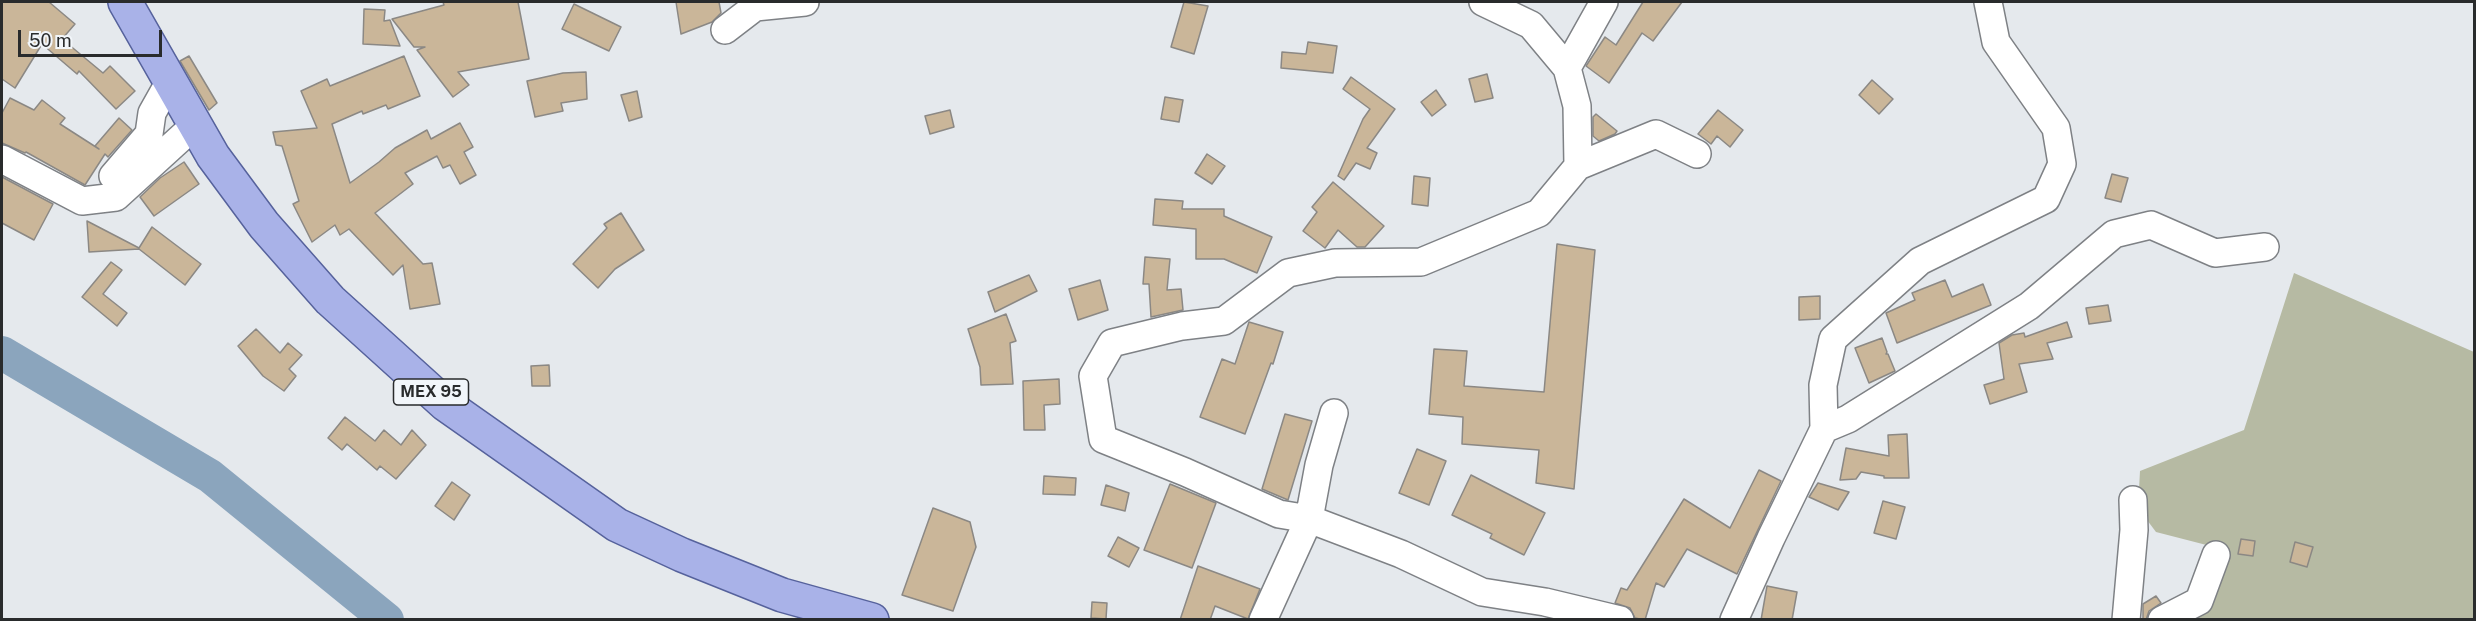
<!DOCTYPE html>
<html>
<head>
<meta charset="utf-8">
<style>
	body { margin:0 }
	#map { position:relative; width:2476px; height:621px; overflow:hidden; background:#e5e9ed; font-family:"Public Sans",sans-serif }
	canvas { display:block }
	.frame { position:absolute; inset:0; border:3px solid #292b2c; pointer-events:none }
	.scale { position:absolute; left:18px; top:30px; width:144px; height:27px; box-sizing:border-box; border:3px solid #292b2c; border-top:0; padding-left:8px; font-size:18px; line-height:21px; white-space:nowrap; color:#292b2c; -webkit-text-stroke:4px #f2f6fa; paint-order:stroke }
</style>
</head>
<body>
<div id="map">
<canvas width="2476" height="621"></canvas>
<div class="frame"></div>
<div class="scale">50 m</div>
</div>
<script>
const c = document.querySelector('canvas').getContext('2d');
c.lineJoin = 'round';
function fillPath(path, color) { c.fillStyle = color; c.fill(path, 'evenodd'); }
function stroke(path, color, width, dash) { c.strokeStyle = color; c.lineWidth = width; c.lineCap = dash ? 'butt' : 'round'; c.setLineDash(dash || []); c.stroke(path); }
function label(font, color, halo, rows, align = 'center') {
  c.font = font + ' "Public Sans",sans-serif'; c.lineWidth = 5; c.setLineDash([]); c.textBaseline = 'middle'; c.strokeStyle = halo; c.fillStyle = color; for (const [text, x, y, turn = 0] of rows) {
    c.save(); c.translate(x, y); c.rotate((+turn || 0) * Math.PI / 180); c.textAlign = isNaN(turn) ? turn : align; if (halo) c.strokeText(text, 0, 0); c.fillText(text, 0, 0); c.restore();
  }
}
fillPath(new Path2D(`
	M 2294,273 L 2474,352 L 2474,619 L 2175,619 L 2222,549 L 2156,532 L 2138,508 L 2140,471 L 2244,430 Z`), '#b6baa3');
stroke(new Path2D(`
	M 2,353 L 210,476 L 387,620`), '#8ba5bd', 34);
const building = new Path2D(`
	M 2,2 L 49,2 L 75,24 L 62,39 L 103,73 L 110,66 L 135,91 L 116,109 L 79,71 L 77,74 L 42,44 L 15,88 L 2,79 Z
	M 443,2 L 518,2 L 529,59 L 458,72 L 469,85 L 453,97 L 417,50 L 425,47 L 414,47 L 392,19 L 444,5 Z
	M 676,2 L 719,2 L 721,13 L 712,22 L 681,34 Z
	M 1184,2 L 1208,6 L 1194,54 L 1171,47 Z
	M 1643,2 L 1682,2 L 1653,41 L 1642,33 L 1609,83 L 1586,66 L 1605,37 L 1616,45 Z
	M 574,4 L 621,27 L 609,51 L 562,29 Z
	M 364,9 L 385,10 L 384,21 L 390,20 L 400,46 L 363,44 Z
	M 1308,42 L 1337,46 L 1333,73 L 1281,68 L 1282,52 L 1306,54 Z
	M 189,56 L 217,103 L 209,110 L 180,61 Z
	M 404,56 L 420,96 L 388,109 L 386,105 L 363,114 L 362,111 L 332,124 L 350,183 L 379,162 L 395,148 L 427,130 L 431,139 L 460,123 L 473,147 L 464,152 L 476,175 L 460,184 L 450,165 L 443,168 L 437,156 L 405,173 L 413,184 L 375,213 L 423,264 L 432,263 L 440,304 L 410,309 L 403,265 L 393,275 L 349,229 L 340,235 L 335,225 L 312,242 L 293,204 L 299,201 L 282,146 L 276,145 L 273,132 L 317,128 L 301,91 L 327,79 L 330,86 Z
	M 586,72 L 587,99 L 561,103 L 563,111 L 535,117 L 527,81 L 563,73 Z
	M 1487,74 L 1493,98 L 1475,102 L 1469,79 Z
	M 1351,77 L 1395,109 L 1367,148 L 1377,153 L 1370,169 L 1356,163 L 1344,180 L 1338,176 L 1363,119 L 1370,109 L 1343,89 Z
	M 1872,80 L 1893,99 L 1879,114 L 1859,95 Z
	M 1436,90 L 1446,105 L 1432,116 L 1421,102 Z
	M 637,91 L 642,117 L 629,121 L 621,95 Z
	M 1165,97 L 1183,100 L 1179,122 L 1161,119 Z
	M 10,98 L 34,110 L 42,100 L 65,118 L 60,124 L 99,149 L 95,146 L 119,118 L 132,130 L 108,157 L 105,154 L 85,185 L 26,152 L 25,153 L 2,143 L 2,113 Z
	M 950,110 L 954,127 L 930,134 L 925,116 Z
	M 1718,110 L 1743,130 L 1730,147 L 1717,136 L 1711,144 L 1698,134 Z
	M 1596,114 L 1617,131 L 1615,134 L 1599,141 L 1593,136 L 1593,117 Z
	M 1207,154 L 1225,166 L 1212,184 L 1195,173 Z
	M 184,162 L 199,184 L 154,216 L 140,197 L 160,178 Z
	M 2112,174 L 2128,178 L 2121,202 L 2105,198 Z
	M 1414,176 L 1430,178 L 1428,206 L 1412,204 Z
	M 2,177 L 53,204 L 34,240 L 2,223 Z
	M 1333,182 L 1384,226 L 1365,247 L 1357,247 L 1338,230 L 1325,248 L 1303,231 L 1317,212 L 1312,207 Z
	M 1155,199 L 1183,201 L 1182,209 L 1224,209 L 1224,216 L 1272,237 L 1257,273 L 1224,259 L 1196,259 L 1196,229 L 1153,225 Z
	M 621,213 L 644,250 L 615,269 L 598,288 L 573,264 L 607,228 L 604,224 Z
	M 87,221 L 139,248 L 152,227 L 201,264 L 185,285 L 139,249 L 89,252 Z
	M 1557,244 L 1595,250 L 1574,489 L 1536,483 L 1539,450 L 1462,444 L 1463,417 L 1429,414 L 1434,349 L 1467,351 L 1464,386 L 1544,392 Z
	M 1145,257 L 1170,259 L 1167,290 L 1181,289 L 1183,310 L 1151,317 L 1149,284 L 1143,284 Z
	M 111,262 L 122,270 L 103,294 L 127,313 L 117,326 L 82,297 Z
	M 1029,275 L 1037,291 L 995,312 L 988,292 Z
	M 1100,280 L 1108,310 L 1078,320 L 1069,289 Z
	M 1945,280 L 1952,297 L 1983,284 L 1991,305 L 1897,343 L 1886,313 L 1915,300 L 1912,293 Z
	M 1820,296 L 1820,319 L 1799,320 L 1799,297 Z
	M 2108,305 L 2111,321 L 2089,324 L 2086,308 Z
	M 1006,314 L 1016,341 L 1010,343 L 1013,384 L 981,385 L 980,367 L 968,329 Z
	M 1249,322 L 1283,332 L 1273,364 L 1271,363 L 1245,434 L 1200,417 L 1222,359 L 1235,364 Z
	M 2067,322 L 2072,337 L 2047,343 L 2053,359 L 2019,364 L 2027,392 L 1990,404 L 1984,385 L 2004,379 L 1999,343 L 2012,335 L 2024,333 L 2025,337 Z
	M 256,329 L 280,353 L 288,343 L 302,355 L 289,369 L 296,376 L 284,391 L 263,376 L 238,346 Z
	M 1882,338 L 1887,352 L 1886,354 L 1888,354 L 1895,371 L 1869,383 L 1855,348 Z
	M 549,365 L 550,386 L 532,386 L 531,366 Z
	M 1059,379 L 1060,404 L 1044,405 L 1045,430 L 1024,430 L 1023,381 Z
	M 1285,414 L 1312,421 L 1288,500 L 1262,489 Z
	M 345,417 L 375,441 L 384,430 L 401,445 L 412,430 L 426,445 L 396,479 L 380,466 L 377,470 L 347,444 L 342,450 L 328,438 Z
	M 1907,434 L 1909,478 L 1884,478 L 1884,476 L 1861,472 L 1856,479 L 1840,480 L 1846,448 L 1889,456 L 1888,435 Z
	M 1417,449 L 1446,461 L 1429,505 L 1399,493 Z
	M 1759,470 L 1781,481 L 1737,574 L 1687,549 L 1664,587 L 1656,583 L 1645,620 L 1635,618 L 1630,608 L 1615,603 L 1621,588 L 1627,590 L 1684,499 L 1730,528 Z
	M 1471,475 L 1545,513 L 1524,555 L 1490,538 L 1492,534 L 1452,515 Z
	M 1044,476 L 1076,478 L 1075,495 L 1043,494 Z
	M 452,482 L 470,495 L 454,520 L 435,506 Z
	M 1818,483 L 1849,492 L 1838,510 L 1809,497 Z
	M 1170,484 L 1216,503 L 1192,568 L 1144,550 Z
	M 1106,485 L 1129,493 L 1125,511 L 1101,505 Z
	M 1883,501 L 1905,507 L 1896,539 L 1874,533 Z
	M 933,508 L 970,522 L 976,547 L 953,611 L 902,595 Z
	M 1118,537 L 1139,548 L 1129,567 L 1108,556 Z
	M 2241,539 L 2255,541 L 2253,556 L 2238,554 Z
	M 2295,542 L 2313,547 L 2307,567 L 2290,562 Z
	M 1198,566 L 1260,589 L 1248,619 L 1215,606 L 1210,620 L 1180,620 Z
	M 1767,586 L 1797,592 L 1792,620 L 1761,620 Z
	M 2156,596 L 2161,603 L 2149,611 L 2146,620 L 2143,620 L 2143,604 Z
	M 1092,602 L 1107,603 L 1106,619 L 1091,618 Z`);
fillPath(building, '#cab699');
stroke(building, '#8b8884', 1.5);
const minor = new Path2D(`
	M 1483,2 L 1531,25 L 1567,68 L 1577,106 L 1578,166 L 1539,213 L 1421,262 L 1335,263 L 1288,273 L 1224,321 L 1182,326 L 1112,343 L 1093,376 L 1103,439 L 1185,472 L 1279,514 L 1309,519 L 1401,554 L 1482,592 L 1545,602 L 1620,620
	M 725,30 L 755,7 L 805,2
	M 1567,68 L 1604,2
	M 2,159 L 82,201 L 116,197 L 195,125
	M 1578,166 L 1656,134 L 1697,154
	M 113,176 L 149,134 L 152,113 L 170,81
	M 1824,429 L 1823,385 L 1833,339 L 1920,261 L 2046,199 L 2062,164 L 2056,128 L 1996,42 L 1988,2
	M 1263,620 L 1309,519 L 1319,465 L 1334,413
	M 1734,620 L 1771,538 L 1824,429 L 1848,419 L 2029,306 L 2114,234 L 2151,225 L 2215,253 L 2265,247
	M 2126,620 L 2134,530 L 2133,500
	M 2162,620 L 2199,601 L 2216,555`);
const major = new Path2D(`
	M 125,2 L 213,156 L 264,225 L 330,300 L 445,404 L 617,525 L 682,555 L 782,595 L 872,620`);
stroke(minor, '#7e8185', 30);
stroke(major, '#56629c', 36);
stroke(minor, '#fff', 27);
stroke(major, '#a9b2e8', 33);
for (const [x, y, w] of [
	[431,392,75]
]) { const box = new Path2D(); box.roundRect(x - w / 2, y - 13, w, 26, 4.5); c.fillStyle = '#f2f6fa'; c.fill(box); stroke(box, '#292b2c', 1.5); }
label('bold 16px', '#292b2c', null, [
	["MEX 95",431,392]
]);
</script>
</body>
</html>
